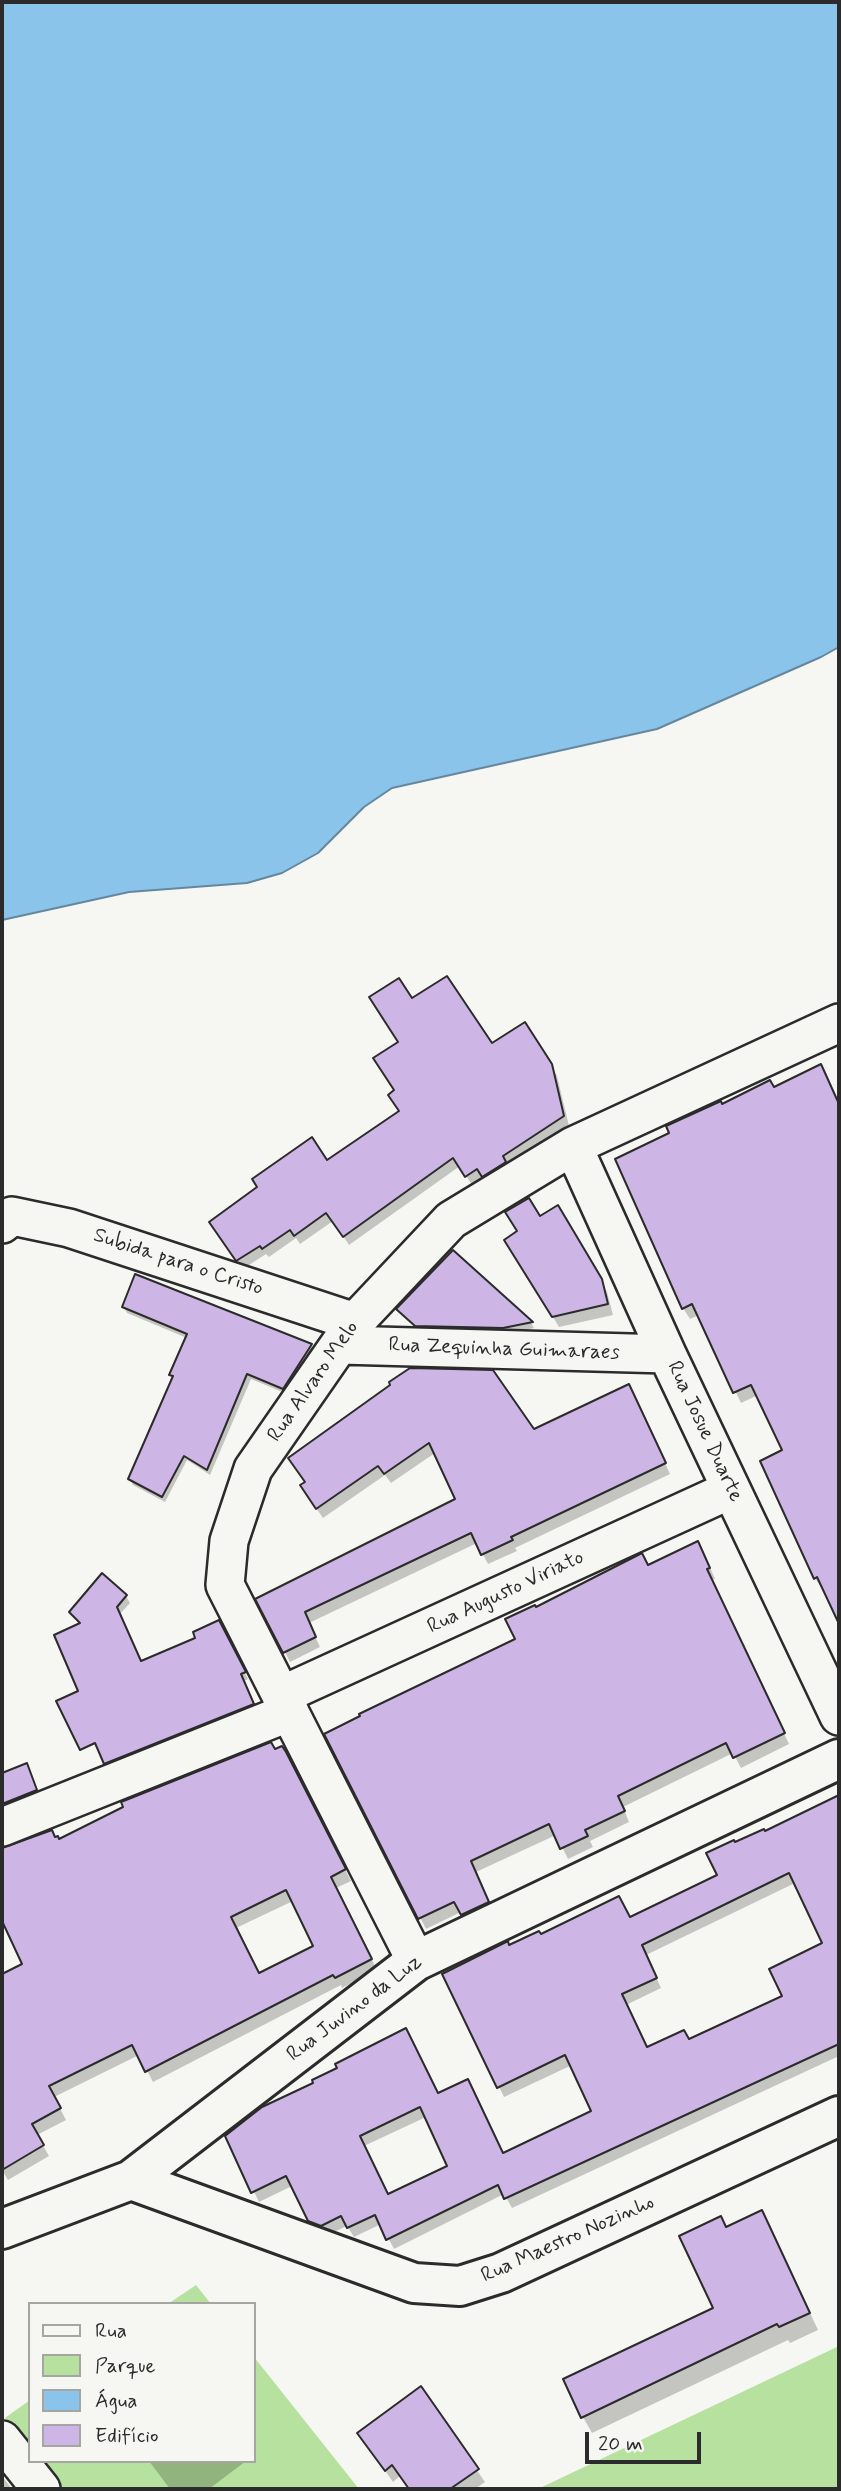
<!DOCTYPE html>
<html>
<head>
<meta charset="utf-8">
<style>
	body { margin:0 }
	#map { position:relative; width:841px; height:2491px; overflow:hidden; background:#f6f6f2; font-family:Mynerve,sans-serif }
	canvas { display:block }
	.frame { position:absolute; inset:0; border:4px solid #2b2b2b; pointer-events:none }
	.legend { position:absolute; left:28px; top:2302px; width:228px; height:161px; box-sizing:border-box; background:#f6f6f2; border:2px solid #a5a5a2; margin:0; padding:9px 12px; list-style:none; font-size:21px; color:#2b2b2b }
	.legend li { display:flex; align-items:center; gap:14px; height:35px }
	.legend b { width:35px; border:2px solid #a5a5a2 }
	.scale { position:absolute; left:585px; top:2432px; width:116px; height:32px; box-sizing:border-box; border:4px solid #2b2b2b; border-top:0; padding-left:9px; font-size:21px; line-height:24px; white-space:nowrap; color:#2b2b2b; -webkit-text-stroke:5px #f6f6f2; paint-order:stroke }
</style>
</head>
<body>
<div id="map">
<canvas width="841" height="2491"></canvas>
<div class="frame"></div>
<ul class="legend">
<li><b style="height:9px;background:#f6f6f2"></b>Rua</li>
<li><b style="height:19px;background:#b6e19e"></b>Parque</li>
<li><b style="height:19px;background:#8bc4ea"></b>Água</li>
<li><b style="height:19px;background:#cdb5e5"></b>Edifício</li>
</ul>
<div class="scale">20 m</div>
</div>
<script>
const c = document.querySelector('canvas').getContext('2d');
c.lineJoin = 'round';
function fillPath(path, color) { c.fillStyle = color; c.fill(path, 'evenodd'); }
function stroke(path, color, width, dash) { c.strokeStyle = color; c.lineWidth = width; c.lineCap = dash ? 'butt' : 'round'; c.setLineDash(dash || []); c.stroke(path); }
function label(font, color, halo, rows, align = 'center') {
  c.font = font + ' Mynerve,sans-serif'; c.lineWidth = 7; c.setLineDash([]); c.textBaseline = 'middle'; c.strokeStyle = halo; c.fillStyle = color; for (const [text, x, y, turn = 0] of rows) {
    c.save(); c.translate(x, y); c.rotate((+turn || 0) * Math.PI / 180); c.textAlign = isNaN(turn) ? turn : align; if (halo) c.strokeText(text, 0, 0); c.fillText(text, 0, 0); c.restore();
  }
}
fillPath(new Path2D(`
	M 196,2285 L 211,2304 L 168,2304 Z
	M 839,2346 L 839,2489 L 535,2489 L 540,2488 Z
	M 254,2357 L 359,2489 L 62,2489 L 40,2461 L 254,2461 Z
	M 30,2400 L 30,2448 L 5,2418 Z`), '#b6e19e');
const water = new Path2D(`
	M 2,2 L 839,2 L 839,647 L 821,657 L 657,729 L 392,788 L 364,807 L 318,853 L 282,873 L 247,883 L 129,892 L 2,920 Z`);
fillPath(water, '#8bc4ea');
stroke(water, '#65879e', 2);
fillPath(new Path2D(`
	M 411,1001 L 491,1045 L 551,1065 L 557,1076 L 569,1126 L 507,1166 L 488,1185 L 484,1178 L 472,1185 L 460,1166 L 349,1245 L 333,1221 L 300,1244 L 296,1238 L 269,1257 L 266,1254 L 243,1269 L 217,1232 L 327,1162 L 401,1112 L 396,1091 L 400,1043 Z
	M 827,1078 L 839,1105 L 839,1620 L 824,1588 L 822,1589 L 815,1578 L 789,1524 L 784,1451 L 758,1395 L 741,1403 L 699,1315 L 690,1319 L 683,1308 L 722,1106 L 774,1089 Z
	M 557,1208 L 607,1292 L 613,1315 L 559,1327 L 506,1240 Z
	M 453,1252 L 531,1323 L 534,1328 L 507,1334 L 420,1331 L 402,1315 L 398,1309 Z
	M 136,1276 L 311,1346 L 314,1351 L 287,1394 L 251,1379 L 210,1475 L 187,1460 L 165,1502 L 133,1485 L 130,1479 L 174,1379 L 171,1375 L 187,1338 L 127,1313 L 124,1307 Z
	M 393,1385 L 533,1432 L 634,1396 L 670,1474 L 515,1548 L 517,1551 L 488,1564 L 477,1543 L 309,1623 L 320,1647 L 290,1662 L 258,1599 L 457,1500 L 435,1453 L 391,1483 L 385,1475 L 323,1518 L 308,1496 Z
	M 704,1554 L 715,1579 L 711,1580 L 789,1744 L 741,1768 L 733,1753 L 623,1807 L 629,1822 L 590,1841 L 593,1847 L 568,1859 L 556,1835 L 476,1872 L 494,1913 L 468,1925 L 461,1912 L 426,1929 L 326,1734 L 517,1640 L 535,1609 L 648,1567 Z
	M 126,1596 L 130,1603 L 119,1615 L 141,1662 L 222,1629 L 248,1679 L 244,1681 L 257,1711 L 110,1770 L 106,1763 L 81,1624 L 71,1612 Z
	M 275,1751 L 287,1759 L 351,1881 L 336,1888 L 377,1970 L 342,1988 L 341,1985 L 153,2082 L 139,2055 L 54,2097 L 66,2120 L 37,2135 L 49,2156 L 8,2180 L 2,2170 L 2,1976 L 25,1965 L 2,1917 L 2,1849 L 56,1839 L 59,1841 ZM 293,1901 L 315,1947 L 259,1975 L 236,1928 Z
	M 32,1780 L 42,1801 L 2,1818 L 2,1792 Z
	M 838,1798 L 839,2056 L 512,2208 L 504,2194 L 394,2249 L 381,2224 L 354,2237 L 347,2226 L 327,2235 L 316,2231 L 292,2186 L 259,2202 L 227,2136 L 438,2095 L 503,2155 L 594,2112 L 572,2065 L 504,2097 L 444,1975 L 509,1947 L 541,1937 L 630,1919 L 719,1875 L 735,1845 L 765,1833 ZM 795,1883 L 824,1944 L 784,1997 L 689,2041 L 648,2049 L 626,2005 L 661,1988 L 646,1955 ZM 426,2117 L 449,2167 L 388,2195 L 364,2146 Z
	M 726,2229 L 771,2229 L 818,2330 L 790,2343 L 788,2340 L 592,2433 L 583,2417 L 715,2308 Z
	M 420,2389 L 485,2482 L 475,2489 L 409,2489 L 400,2476 L 393,2482 L 359,2433 Z
	M 149,2461 L 246,2461 L 209,2489 L 170,2489 Z
	M 2,2476 L 12,2489 L 2,2489 Z`), '#0003');
const building = new Path2D(`
	M 447,976 L 492,1043 L 525,1022 L 552,1064 L 564,1116 L 503,1156 L 506,1162 L 482,1177 L 477,1169 L 465,1177 L 453,1158 L 343,1237 L 326,1213 L 294,1236 L 290,1230 L 262,1249 L 260,1246 L 236,1261 L 209,1222 L 257,1187 L 252,1179 L 312,1137 L 327,1160 L 399,1111 L 388,1095 L 394,1090 L 373,1058 L 398,1042 L 369,997 L 399,978 L 412,998 Z
	M 821,1064 L 839,1104 L 839,1624 L 817,1577 L 814,1579 L 760,1461 L 782,1450 L 751,1385 L 733,1393 L 692,1304 L 682,1309 L 615,1159 L 669,1133 L 666,1126 L 721,1101 L 722,1104 L 770,1080 L 774,1087 Z
	M 529,1198 L 540,1216 L 558,1205 L 602,1279 L 608,1304 L 552,1317 L 504,1240 L 517,1231 L 505,1212 Z
	M 453,1250 L 533,1322 L 503,1328 L 415,1326 L 396,1309 Z
	M 135,1274 L 312,1344 L 283,1389 L 247,1374 L 207,1470 L 184,1456 L 162,1497 L 128,1479 L 173,1376 L 169,1375 L 187,1334 L 122,1307 Z
	M 410,1368 L 493,1370 L 534,1429 L 629,1384 L 666,1463 L 511,1537 L 513,1540 L 481,1555 L 471,1533 L 305,1612 L 316,1637 L 283,1653 L 255,1599 L 455,1499 L 429,1443 L 384,1474 L 378,1466 L 316,1509 L 300,1485 L 305,1482 L 288,1458 L 390,1385 L 389,1382 Z
	M 698,1541 L 710,1568 L 707,1569 L 785,1733 L 733,1758 L 726,1743 L 618,1796 L 625,1811 L 585,1830 L 588,1836 L 560,1849 L 549,1824 L 471,1861 L 489,1902 L 461,1915 L 454,1902 L 418,1919 L 324,1734 L 360,1716 L 359,1714 L 515,1639 L 505,1619 L 535,1605 L 536,1607 L 642,1553 L 648,1565 Z
	M 102,1573 L 127,1595 L 117,1607 L 141,1661 L 195,1638 L 193,1632 L 219,1620 L 246,1672 L 241,1674 L 254,1704 L 104,1764 L 95,1743 L 80,1750 L 56,1701 L 78,1691 L 54,1635 L 80,1623 L 69,1612 Z
	M 271,1742 L 275,1749 L 282,1746 L 286,1752 L 346,1869 L 331,1877 L 372,1959 L 335,1978 L 333,1975 L 145,2072 L 132,2045 L 49,2086 L 61,2108 L 32,2124 L 44,2145 L 2,2170 L 2,1974 L 22,1964 L 2,1921 L 2,1848 L 52,1830 L 55,1837 L 58,1836 L 59,1839 L 123,1807 L 121,1802 ZM 286,1890 L 313,1946 L 259,1973 L 231,1917 Z
	M 27,1763 L 37,1790 L 2,1804 L 2,1773 Z
	M 839,1795 L 839,2044 L 504,2199 L 498,2185 L 386,2240 L 375,2215 L 347,2228 L 341,2216 L 321,2226 L 308,2221 L 286,2176 L 251,2193 L 225,2136 L 262,2107 L 313,2083 L 312,2080 L 337,2068 L 335,2064 L 406,2028 L 438,2093 L 468,2079 L 503,2153 L 591,2111 L 565,2055 L 497,2088 L 442,1974 L 508,1941 L 509,1945 L 539,1931 L 541,1934 L 619,1896 L 630,1917 L 717,1875 L 706,1853 L 734,1840 L 735,1842 L 764,1829 L 765,1831 ZM 789,1873 L 822,1943 L 769,1969 L 782,1996 L 689,2039 L 684,2030 L 647,2047 L 622,1994 L 657,1978 L 642,1945 ZM 420,2107 L 447,2166 L 388,2194 L 360,2136 Z
	M 762,2210 L 810,2313 L 779,2327 L 777,2324 L 581,2418 L 563,2379 L 713,2308 L 679,2236 L 721,2216 L 726,2227 Z
	M 421,2386 L 479,2469 L 450,2489 L 409,2489 L 392,2465 L 385,2471 L 357,2433 Z`);
fillPath(building, '#cdb5e5');
stroke(building, '#2b2b2b', 2);
const street = new Path2D(`
	M 573,1146 L 667,1354 L 839,1716
	M 2,1224 L 12,1216 L 69,1228 L 355,1322
	M 341,1345 L 667,1354
	M 282,1695 L 730,1490
	M 2,1827 L 290,1712
	M 416,1961 L 225,1585 L 229,1541 L 253,1469 L 355,1322 L 451,1220 L 573,1146 L 839,1023
	M 2,2440 L 41,2489`);
const secondary = new Path2D(`
	M 131,2180 L 414,2283 L 460,2286 L 501,2273 L 839,2116
	M 2,2229 L 131,2180 L 416,1961 L 839,1759`);
stroke(street, '#2b2b2b', 42);
stroke(secondary, '#2b2b2b', 44);
stroke(street, '#f6f6f2', 37);
stroke(secondary, '#f6f6f2', 38);
label('21px', '#2b2b2b', '#f6f6f2', [
	["Subida para o Cristo",178,1263,18],
	["Rua Zequinha Guimaraes",504,1350,2],
	["Rua Alvaro Melo",314,1382,-55],
	["Rua Josue Duarte",704,1432,65],
	["Rua Augusto Viriato",506,1593,-25],
	["Rua Juvino da Luz",355,2009,-37],
	["Rua Maestro Nozinho",568,2240,-24]
]);
</script>
</body>
</html>
